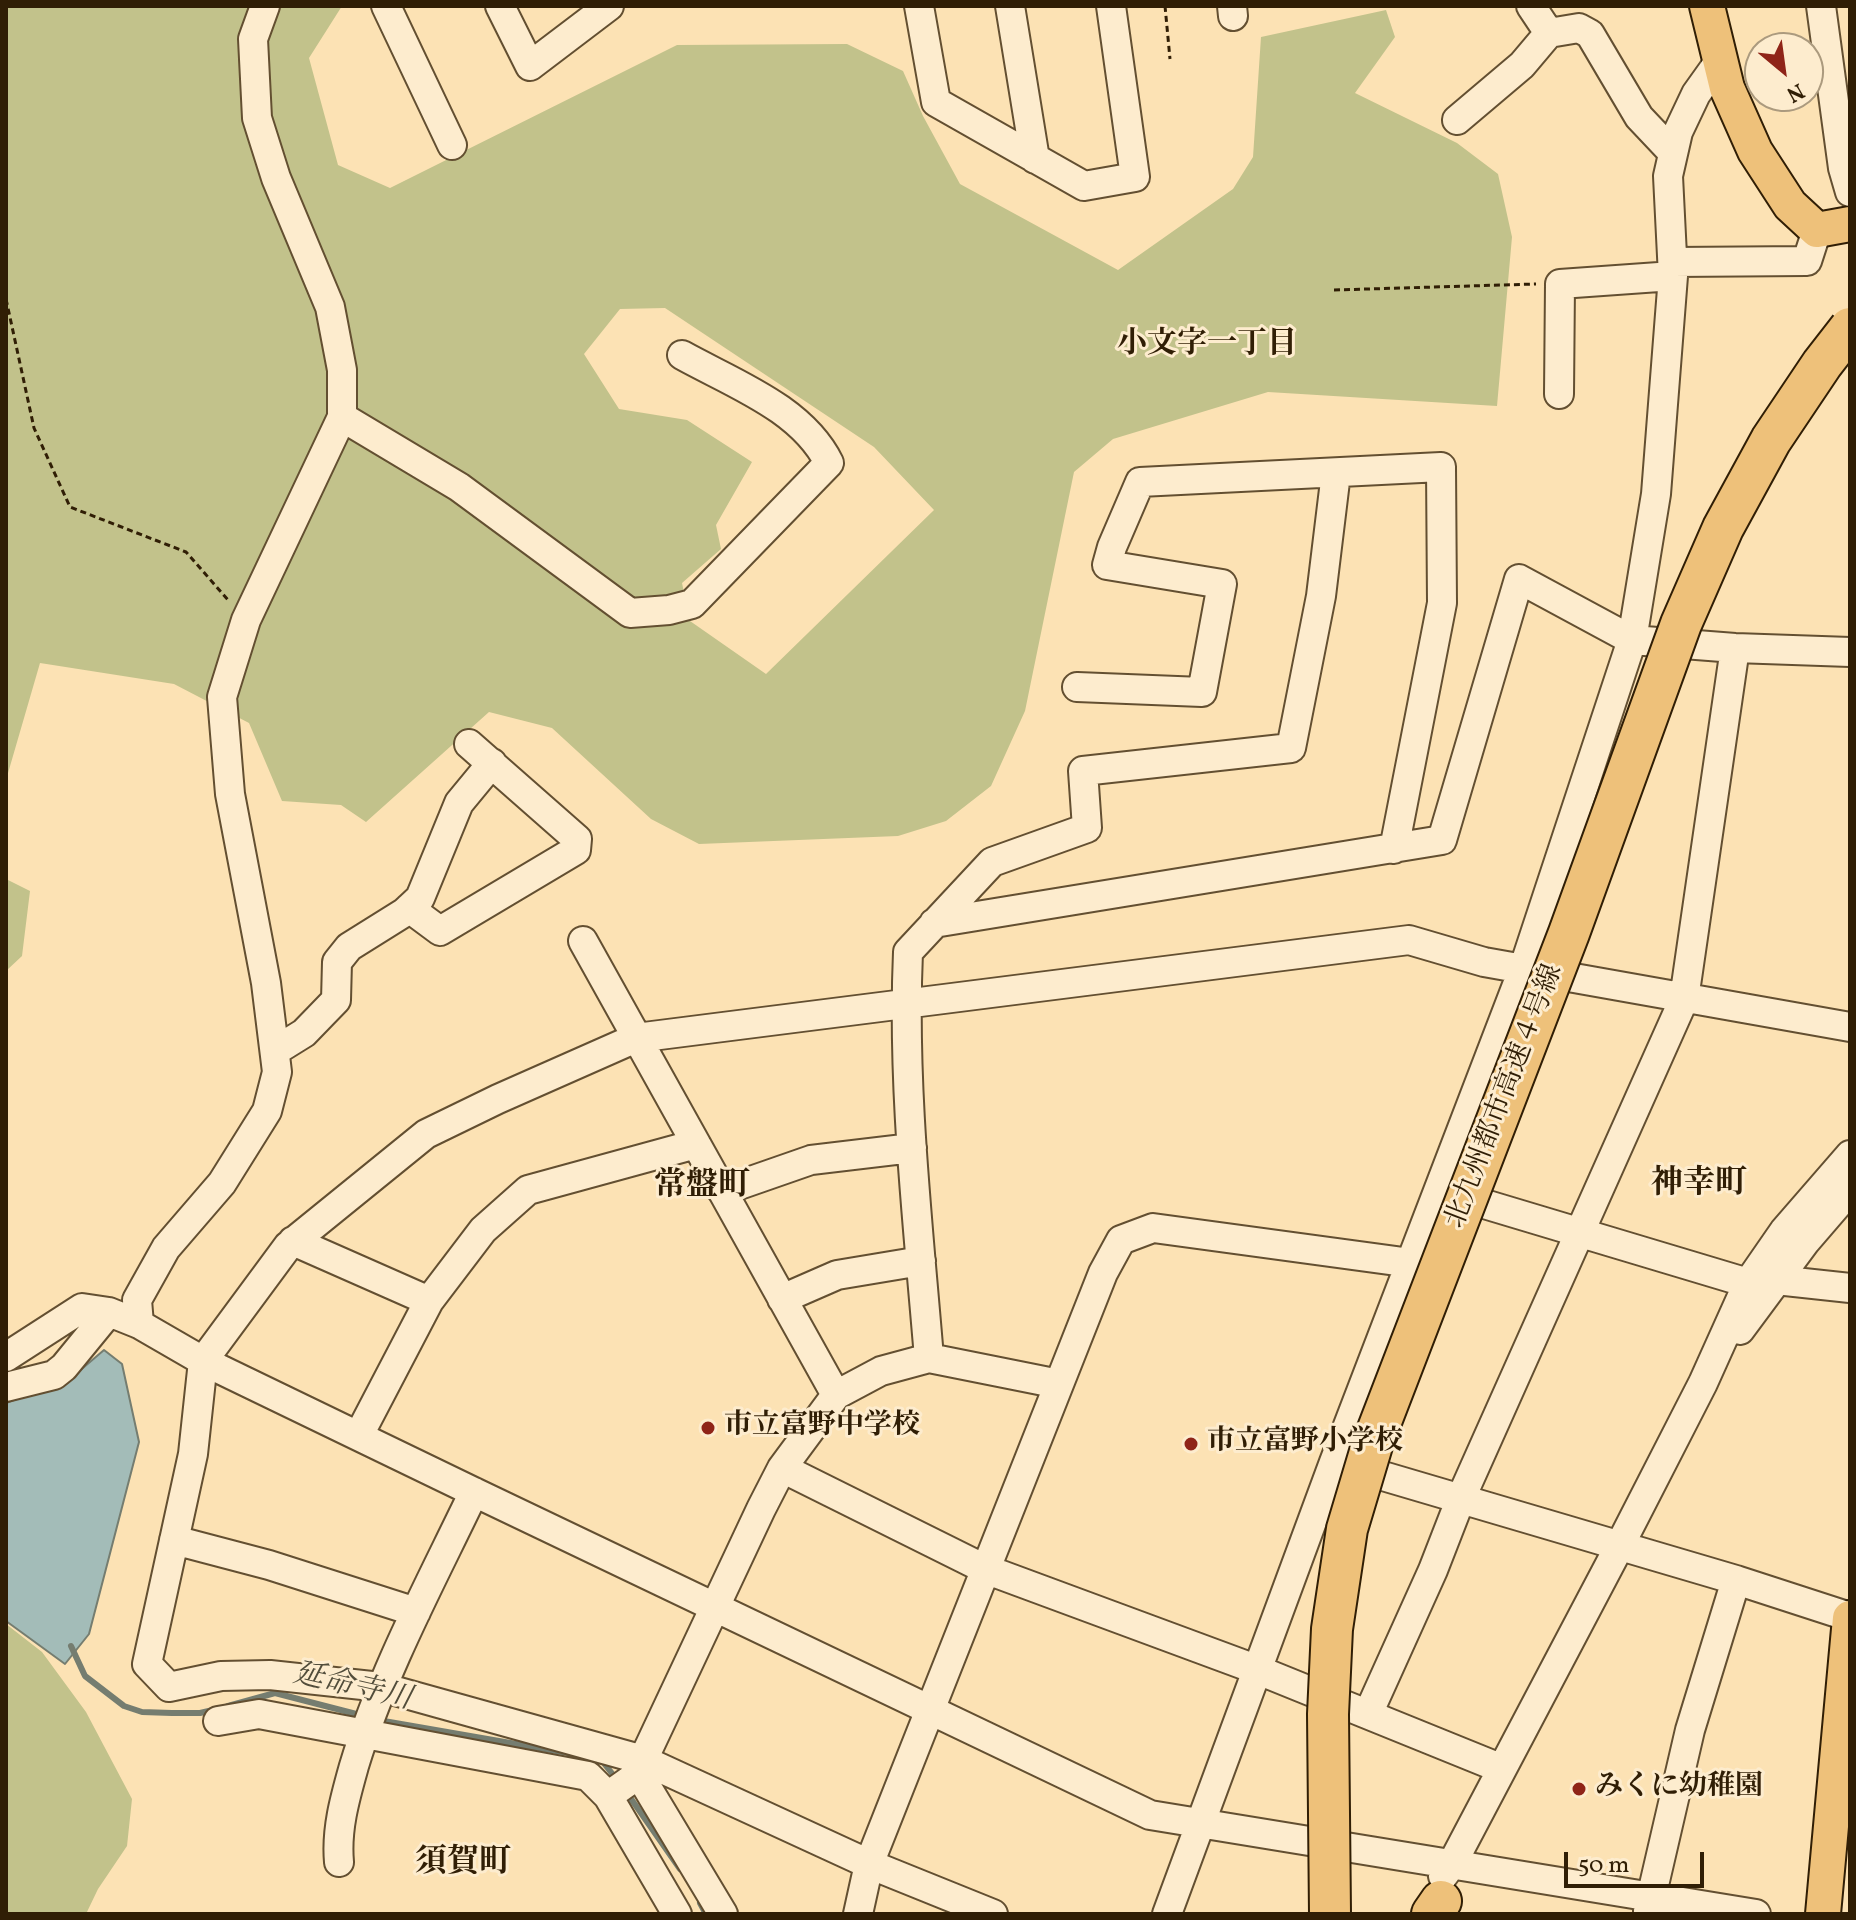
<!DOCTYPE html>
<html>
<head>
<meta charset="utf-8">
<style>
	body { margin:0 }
	#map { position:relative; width:1856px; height:1920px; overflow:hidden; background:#fce2b4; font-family:Vollkorn,serif }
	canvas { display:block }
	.frame { position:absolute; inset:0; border:8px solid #301e05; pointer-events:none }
	.north { position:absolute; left:1744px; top:32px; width:80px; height:80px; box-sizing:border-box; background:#fdecce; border:2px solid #ab9a7e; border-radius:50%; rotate:151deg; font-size:22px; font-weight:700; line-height:32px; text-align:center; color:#301e05 }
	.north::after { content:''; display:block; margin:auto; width:28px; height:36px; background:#8f2418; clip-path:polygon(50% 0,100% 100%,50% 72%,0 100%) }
	.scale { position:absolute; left:1564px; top:1852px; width:140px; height:36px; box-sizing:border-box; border:4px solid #301e05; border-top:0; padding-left:10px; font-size:24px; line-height:28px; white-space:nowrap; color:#301e05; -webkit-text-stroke:6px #fdecce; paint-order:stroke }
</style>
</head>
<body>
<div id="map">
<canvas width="1856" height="1920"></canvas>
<div class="frame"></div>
<div class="north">N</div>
<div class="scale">50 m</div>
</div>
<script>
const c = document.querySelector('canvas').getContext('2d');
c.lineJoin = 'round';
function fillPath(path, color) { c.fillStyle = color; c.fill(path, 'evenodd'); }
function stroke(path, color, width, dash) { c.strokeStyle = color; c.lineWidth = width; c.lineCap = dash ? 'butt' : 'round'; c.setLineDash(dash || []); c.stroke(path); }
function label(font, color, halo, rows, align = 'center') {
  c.font = font + ' Vollkorn,"Noto Serif JP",serif'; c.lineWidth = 6; c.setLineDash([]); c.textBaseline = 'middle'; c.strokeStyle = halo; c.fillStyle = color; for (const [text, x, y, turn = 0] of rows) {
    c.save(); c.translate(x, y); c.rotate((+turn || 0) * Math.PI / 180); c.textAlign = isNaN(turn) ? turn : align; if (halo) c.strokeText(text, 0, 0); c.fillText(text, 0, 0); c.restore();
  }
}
fillPath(new Path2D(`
	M 6,6 L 342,6 L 309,58 L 338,165 L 390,188 L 677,45 L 847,44 L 903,71 L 923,116 L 960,184 L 1118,270 L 1233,189 L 1253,157 L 1261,37 L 1386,10 L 1395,37 L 1355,93 L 1457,143 L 1498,174 L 1512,237 L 1497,406 L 1268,392 L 1113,439 L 1074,472 L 1025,711 L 991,786 L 946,821 L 898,836 L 699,844 L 651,819 L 552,728 L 489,712 L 366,822 L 341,805 L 282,801 L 249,723 L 174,684 L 40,663 L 6,780 ZM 665,308 L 874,447 L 934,510 L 766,674 L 690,621 L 682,583 L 721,549 L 716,525 L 752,462 L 687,420 L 619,409 L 584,354 L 620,309 Z
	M 6,879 L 30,891 L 22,956 L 6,971 Z
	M 6,1624 L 42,1652 L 86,1712 L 132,1799 L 127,1846 L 98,1889 L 86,1914 L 6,1914 Z`), '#c2c28b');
const water = new Path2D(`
	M 104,1350 L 122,1364 L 139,1442 L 89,1634 L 65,1664 L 6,1621 L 6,1403 L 70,1379 Z`);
fillPath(water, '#a3bcb8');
stroke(water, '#757d70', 2);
stroke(new Path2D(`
	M 71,1646 L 85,1676 L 124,1706 L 142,1712 L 172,1713 L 200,1713 L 213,1710
	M 228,1706 L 275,1693 L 364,1716
	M 378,1720 L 568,1753
	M 599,1761 L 603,1762 L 618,1781
	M 627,1793 L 680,1869
	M 700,1903 L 706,1914`), '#757d70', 6);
const minor = new Path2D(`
	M 386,6 L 452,145
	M 500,6 L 530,66 L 609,6
	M 919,6 L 936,102 L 1084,186 L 1135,177 L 1111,6
	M 1010,6 L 1035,159
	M 1232,6 L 1233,16
	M 1531,6 L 1549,33 L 1579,28 L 1590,34 L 1639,117 L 1673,153
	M 1821,6 L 1843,168 L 1850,192
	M 1457,120 L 1522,65 L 1549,33
	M 1673,262 L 1807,261 L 1817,230
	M 1559,394 L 1560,284 L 1673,276
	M 342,417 L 459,487 L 630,613 L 669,610 L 692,604 L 829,463 C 802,408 732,383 682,355
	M 1077,687 L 1202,692 L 1222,584 L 1107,565 L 1112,547 L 1140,482 L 1441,467 L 1442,603 L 1394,849
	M 409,908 L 440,931 L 576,850 L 577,839 L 469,744
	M 934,923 L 1442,840 L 1519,579 L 1632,640 L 1735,648 L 1850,652
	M 583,941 L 836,1395
	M 275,1051 L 304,1033 L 336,1000 L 337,962 L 349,947 L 405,912 L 420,898 L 459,803 L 492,763
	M 722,1191 L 811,1160 L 912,1148
	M 1451,1194 L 1748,1283
	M 293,1241 L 429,1301
	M 1776,1280 L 1850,1288
	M 782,1299 L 837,1275 L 921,1261
	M 139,1324 L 137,1300 L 166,1248 L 222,1183 L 267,1111 L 277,1072 L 266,983 L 230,794 L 222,697 L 246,620 L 342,417 L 342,370 L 330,307 L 276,178 L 257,118 L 253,39 L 265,6
	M 1740,1330 L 1806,1241 L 1850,1190
	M 6,1357 L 82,1308 L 109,1312
	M 929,1358 C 918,1223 902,1087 908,952 L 992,862 L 1087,828 L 1083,771 L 1291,748 L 1321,596 L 1336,473
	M 6,1387 L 54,1375 L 64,1367 L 109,1312 L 139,1324 L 203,1361 L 474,1492 L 1150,1815 L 1756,1914
	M 359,1435 L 429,1301 L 483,1230 L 528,1190 L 696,1144
	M 1349,1466 L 1736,1580 L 1850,1617
	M 782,1468 L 985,1569 L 1258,1670 L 1500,1768
	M 174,1540 L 269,1565 L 416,1612
	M 1368,1714 L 1433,1570 L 1461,1498 L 1684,999 L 1735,648
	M 218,1721 L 259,1714 L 588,1776 L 608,1796
	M 639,1774 L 723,1914
	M 339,1862 C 336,1829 345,1798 354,1766 C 383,1670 431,1582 474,1492
	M 1443,1876 L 1452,1864 L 1619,1547 L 1703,1383 L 1748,1283 L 1784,1231 L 1850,1155
	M 1648,1911 L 1690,1730 L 1736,1580
	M 677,1914 L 608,1796 L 639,1774 L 643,1760 L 761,1509 L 782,1468 L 836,1395 L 881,1371 L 929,1358 L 1059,1384
	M 858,1914 L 869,1864 L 1103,1273 L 1121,1240 L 1153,1228 L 1411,1263
	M 993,1914 L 869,1864 L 643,1760 L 381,1687 L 270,1675 L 221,1676 L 169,1687 L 147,1664 L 193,1454 L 203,1361 L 288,1246 L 426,1134 L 498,1099 L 636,1038 L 1409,940 L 1484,962 L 1850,1027
	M 1167,1914 L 1334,1462 L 1524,967 L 1632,640 L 1656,494 L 1673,276 L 1668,176 L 1678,132 L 1696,94 L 1721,59`);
const major = new Path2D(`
	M 1707,6 L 1727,88 L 1755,151 L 1790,205 L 1817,230 L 1850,224
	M 1823,1914 L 1850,1618`);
const highway = new Path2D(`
	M 1432,1914 L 1441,1901`);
stroke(minor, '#634f31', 32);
stroke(major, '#301e05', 38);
stroke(highway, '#301e05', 44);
stroke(new Path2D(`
	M 1165,6 L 1170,59
	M 1334,290 L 1536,284
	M 6,299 L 34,428 L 70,507 L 186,552 L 229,601`), '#301e05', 3, [6, 4]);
stroke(minor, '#fdecce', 28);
stroke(major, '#eec17a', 34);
stroke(highway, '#eec17a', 40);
const highwayBridge = new Path2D(`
	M 1330,1914 L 1328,1714 L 1332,1629 L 1347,1529 L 1373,1442 L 1569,933 L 1681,624 L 1723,528 L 1771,440 L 1822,364 L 1850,328`);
stroke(highwayBridge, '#301e05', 44, []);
stroke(highwayBridge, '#eec17a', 40);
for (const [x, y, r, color] of [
	[708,1428,8,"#8f2418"],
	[1191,1444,8,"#8f2418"],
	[1579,1789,8,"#8f2418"]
]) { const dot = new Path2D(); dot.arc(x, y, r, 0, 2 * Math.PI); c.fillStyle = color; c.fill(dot); stroke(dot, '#fdecce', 3); }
label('28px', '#301e05', '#fdecce', [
	["北九州都市高速４号線",1506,1097,-69]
]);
label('bold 28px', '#301e05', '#fdecce', [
	["市立富野中学校",724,1428],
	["市立富野小学校",1207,1444],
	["みくに幼稚園",1595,1789]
], 'left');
label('bold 30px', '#301e05', '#fdecce', [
	["小文字一丁目",1207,346]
]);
label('italic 30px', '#524d3b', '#fdecce', [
	["延命寺川",352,1689,13]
]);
label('bold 32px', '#301e05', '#fdecce', [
	["神幸町",1699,1186],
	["常盤町",702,1188],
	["須賀町",463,1865]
]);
</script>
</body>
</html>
